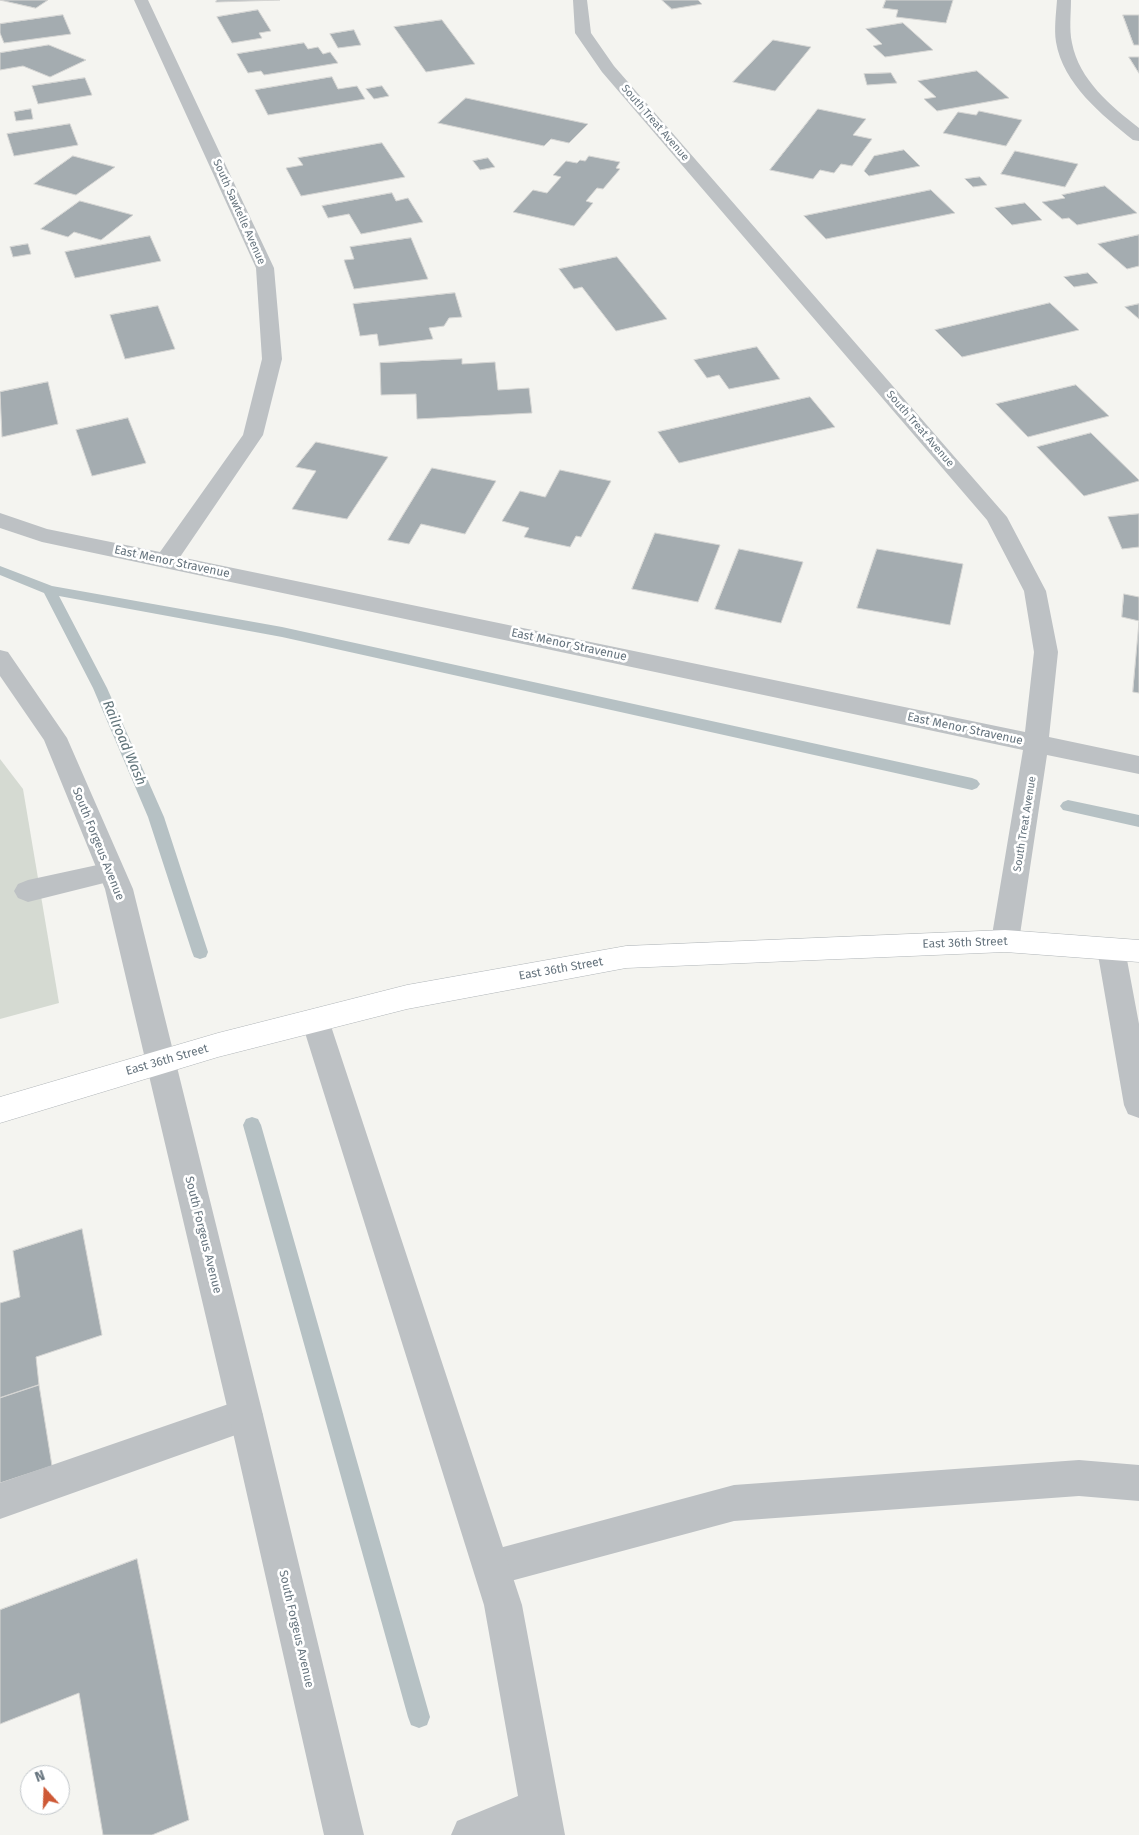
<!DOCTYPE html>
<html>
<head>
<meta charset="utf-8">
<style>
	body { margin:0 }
	#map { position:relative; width:1139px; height:1835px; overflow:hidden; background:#f4f4f0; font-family:"Fira Sans",sans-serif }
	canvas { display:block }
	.north { position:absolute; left:20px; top:1765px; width:50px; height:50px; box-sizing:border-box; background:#fff; border:1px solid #c2c7cb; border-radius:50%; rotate:340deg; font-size:14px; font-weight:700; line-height:20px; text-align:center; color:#66747e }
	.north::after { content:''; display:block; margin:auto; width:18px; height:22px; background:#ce5936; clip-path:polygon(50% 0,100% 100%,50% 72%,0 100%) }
</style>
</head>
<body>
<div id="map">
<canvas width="1139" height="1835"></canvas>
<div class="north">N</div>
</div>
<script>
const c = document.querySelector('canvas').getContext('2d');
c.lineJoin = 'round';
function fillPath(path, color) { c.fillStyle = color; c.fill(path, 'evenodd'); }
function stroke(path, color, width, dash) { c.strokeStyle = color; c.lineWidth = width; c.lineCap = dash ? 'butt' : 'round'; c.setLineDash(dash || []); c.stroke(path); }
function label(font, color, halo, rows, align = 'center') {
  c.font = font + ' "Fira Sans",sans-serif'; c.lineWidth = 5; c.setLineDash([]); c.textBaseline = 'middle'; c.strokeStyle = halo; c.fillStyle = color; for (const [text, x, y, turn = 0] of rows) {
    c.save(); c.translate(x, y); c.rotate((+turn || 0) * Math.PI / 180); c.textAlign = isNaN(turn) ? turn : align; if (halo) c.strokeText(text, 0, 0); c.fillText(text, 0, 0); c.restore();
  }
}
fillPath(new Path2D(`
	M 0,759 L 23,789 L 59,1003 L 0,1019 Z`), '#d5dad2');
fillPath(new Path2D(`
	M 0,566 L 52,586 L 282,627 L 972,778 L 977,780 L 980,784 L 977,788 L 972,790 L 282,637 L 59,596 L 107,688 L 164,817 L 208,952 L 206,957 L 200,959 L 194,957 L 192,952 L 148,817 L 93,688 L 44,593 L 0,575 Z
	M 1068,800 L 1139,815 L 1139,827 L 1063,810 L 1060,806 L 1063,802 Z
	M 252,1117 L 258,1119 L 261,1125 L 430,1717 L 427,1725 L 419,1728 L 411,1725 L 408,1717 L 243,1125 L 246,1119 Z`), '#b6c1c4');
const building = new Path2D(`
	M 0,0 L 48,0 L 36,8 Z
	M 217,0 L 280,0 L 216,2 Z
	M 662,0 L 698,0 L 702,4 L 672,9 Z
	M 886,0 L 953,0 L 946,23 L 896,17 L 898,10 L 883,8 Z
	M 258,10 L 271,31 L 259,33 L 262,38 L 232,43 L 217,17 Z
	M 63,15 L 71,34 L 4,43 L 0,33 L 0,24 Z
	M 1123,15 L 1139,15 L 1139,45 L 1134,45 Z
	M 442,20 L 475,64 L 426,72 L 394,27 Z
	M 903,23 L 933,50 L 885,57 L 873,46 L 882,44 L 866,29 Z
	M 354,30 L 361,45 L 338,48 L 330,34 Z
	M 773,40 L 811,47 L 775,91 L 733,82 Z
	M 304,43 L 308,49 L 318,47 L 323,54 L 330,52 L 338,63 L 264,75 L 261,71 L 248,73 L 237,54 Z
	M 49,45 L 86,60 L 50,77 L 23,66 L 0,70 L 0,53 Z
	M 1129,57 L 1139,57 L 1139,73 Z
	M 977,71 L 1009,98 L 937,111 L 924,99 L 936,97 L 918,81 Z
	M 891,73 L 897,83 L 867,85 L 864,74 Z
	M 332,77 L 338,89 L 357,86 L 365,99 L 268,115 L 255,90 Z
	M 85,78 L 92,95 L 38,104 L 32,86 Z
	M 382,86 L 389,96 L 374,99 L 366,89 Z
	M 466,98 L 588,124 L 569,143 L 551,139 L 544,146 L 438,123 Z
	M 31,109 L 33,119 L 16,121 L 14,112 Z
	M 818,109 L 866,119 L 853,135 L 872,139 L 852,166 L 841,164 L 834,173 L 820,170 L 813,179 L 770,170 Z
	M 979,111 L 1022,120 L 1006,146 L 943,133 L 958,112 L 976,115 Z
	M 70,124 L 78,145 L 14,156 L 7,134 Z
	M 382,143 L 405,177 L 301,196 L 286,168 L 303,165 L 298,158 Z
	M 904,150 L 920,166 L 869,176 L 864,171 L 874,156 Z
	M 1015,151 L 1078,164 L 1065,187 L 1001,174 Z
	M 73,156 L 115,167 L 76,195 L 34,184 Z
	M 589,156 L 620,162 L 616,168 L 620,169 L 603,189 L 597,188 L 586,201 L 593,203 L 574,226 L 513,212 L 533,190 L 547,193 L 561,177 L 553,175 L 566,161 L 577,163 L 580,160 L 585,161 Z
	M 488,158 L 495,167 L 480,170 L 473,161 Z
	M 980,177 L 987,185 L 973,187 L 965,179 Z
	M 1105,186 L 1137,213 L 1077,225 L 1069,218 L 1062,219 L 1042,202 L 1065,198 L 1062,195 Z
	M 931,190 L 955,213 L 826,239 L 804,216 Z
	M 392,193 L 396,201 L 408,198 L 423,222 L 361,234 L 349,214 L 328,218 L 322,206 Z
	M 80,201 L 133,215 L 101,240 L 74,232 L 68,237 L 41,229 Z
	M 1025,203 L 1042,220 L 1012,225 L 995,208 Z
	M 1139,235 L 1139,266 L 1127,269 L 1098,244 Z
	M 150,236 L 161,261 L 75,278 L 65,252 Z
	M 411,238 L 428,279 L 354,289 L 344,260 L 354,259 L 350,247 Z
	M 28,244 L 31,254 L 13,257 L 10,247 Z
	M 617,257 L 667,319 L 616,331 L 582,287 L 574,289 L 559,269 Z
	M 1088,273 L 1098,283 L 1074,287 L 1064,277 Z
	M 455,293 L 462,317 L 449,318 L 444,326 L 429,328 L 433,339 L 379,346 L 377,334 L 360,336 L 353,304 Z
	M 1050,303 L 1079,330 L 962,357 L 935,330 Z
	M 1139,304 L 1139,319 L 1125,307 Z
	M 158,306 L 175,349 L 125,359 L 110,315 Z
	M 757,347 L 780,379 L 729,389 L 719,375 L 707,378 L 694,360 Z
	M 462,359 L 462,364 L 495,362 L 498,390 L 529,388 L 532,413 L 417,419 L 416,394 L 381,395 L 380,363 Z
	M 48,382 L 58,424 L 2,437 L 0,392 Z
	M 1076,385 L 1109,416 L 1028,437 L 996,404 Z
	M 810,397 L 835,427 L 679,463 L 658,432 Z
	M 128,418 L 146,463 L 92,476 L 76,430 Z
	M 1091,433 L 1139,480 L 1139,481 L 1084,496 L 1037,447 Z
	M 316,442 L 388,457 L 347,519 L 292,509 L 316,471 L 296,467 Z
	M 432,468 L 496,481 L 465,534 L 421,524 L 409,544 L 388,540 Z
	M 560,470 L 611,481 L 581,537 L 576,536 L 570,547 L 524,537 L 529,528 L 502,521 L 520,491 L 545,497 Z
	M 1139,514 L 1139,547 L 1122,549 L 1108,517 Z
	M 655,533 L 720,545 L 698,602 L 632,589 Z
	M 739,549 L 803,562 L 781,623 L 715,609 Z
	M 877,549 L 963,564 L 950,625 L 857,608 Z
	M 1124,594 L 1139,597 L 1139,621 L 1122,617 Z
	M 1139,622 L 1139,693 L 1133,692 Z
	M 82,1229 L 102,1335 L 36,1357 L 39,1385 L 0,1398 L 0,1303 L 20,1297 L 13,1251 Z
	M 39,1385 L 52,1466 L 0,1483 L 0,1398 Z
	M 137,1559 L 189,1820 L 152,1835 L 103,1835 L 79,1693 L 0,1724 L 0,1610 Z`);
fillPath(building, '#a4acb0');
stroke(building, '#d5d5d3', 1);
const secondary = new Path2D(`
	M 1005,930 L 1139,940 L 1139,962 L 1005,952 L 626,968 L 407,1009 L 218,1057 L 0,1123 L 0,1097 L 218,1033 L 407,985 L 626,946 Z`);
stroke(secondary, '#b0b5b8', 1);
fillPath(new Path2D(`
	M 111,862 L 120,865 L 124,872 L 120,879 L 28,902 L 18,898 L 14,891 L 18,884 L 28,880 Z
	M 1111,938 L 1121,941 L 1125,949 L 1139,1024 L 1139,1118 L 1128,1114 L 1124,1105 L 1097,949 L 1101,941 Z
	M 246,1398 L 258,1403 L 263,1415 L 258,1427 L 0,1519 L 0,1483 Z
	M 1079,1460 L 1139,1465 L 1139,1501 L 1079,1496 L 734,1521 L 492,1586 L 479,1581 L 474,1568 L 479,1555 L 492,1550 L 734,1485 Z`), '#bdc1c4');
fillPath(new Path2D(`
	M 134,0 L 148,0 L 274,268 L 282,359 L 263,435 L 180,557 L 1025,732 L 1034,652 L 1024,591 L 987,520 L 602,72 L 575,33 L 573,0 L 587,0 L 591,33 L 614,66 L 1007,517 L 1046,591 L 1058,652 L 1049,737 L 1139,756 L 1139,774 L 1047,755 L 1019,941 L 1015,949 L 1005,952 L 995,949 L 991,941 L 1023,750 L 42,542 L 0,528 L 0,513 L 47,529 L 160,552 L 243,435 L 262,359 L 256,268 Z
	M 1057,0 L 1071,0 C 1071,14 1069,29 1072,43 C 1079,80 1111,106 1139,128 L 1139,141 L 1133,140 C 1102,115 1063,84 1056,42 C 1054,29 1056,14 1057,0 Z
	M 0,650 L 8,652 L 67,738 L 133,889 L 263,1415 L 364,1835 L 324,1835 L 229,1415 L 105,889 L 44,740 L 0,676 Z
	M 315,1008 L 325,1012 L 329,1020 L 522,1605 L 565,1835 L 451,1835 L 457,1821 L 518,1796 L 484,1605 L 301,1020 L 305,1012 Z`), '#bdc1c4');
fillPath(secondary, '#fff');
label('11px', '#66747e', '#fff', [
	["South Treat Avenue",655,123,49],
	["South Sawtelle Avenue",239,212,66],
	["South Treat Avenue",920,429,49],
	["South Treat Avenue",1025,824,-81]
]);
label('12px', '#66747e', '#fff', [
	["East Menor Stravenue",172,562,12],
	["East Menor Stravenue",569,645,12],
	["East Menor Stravenue",965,729,12],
	["South Forgeus Avenue",98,844,68],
	["East 36th Street",965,943,-2],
	["East 36th Street",561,969,-10],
	["East 36th Street",167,1060,-16],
	["South Forgeus Avenue",203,1235,76],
	["South Forgeus Avenue",296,1629,77]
]);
label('italic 14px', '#62757b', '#fff', [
	["Railroad Wash",124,743,67]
]);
</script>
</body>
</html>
